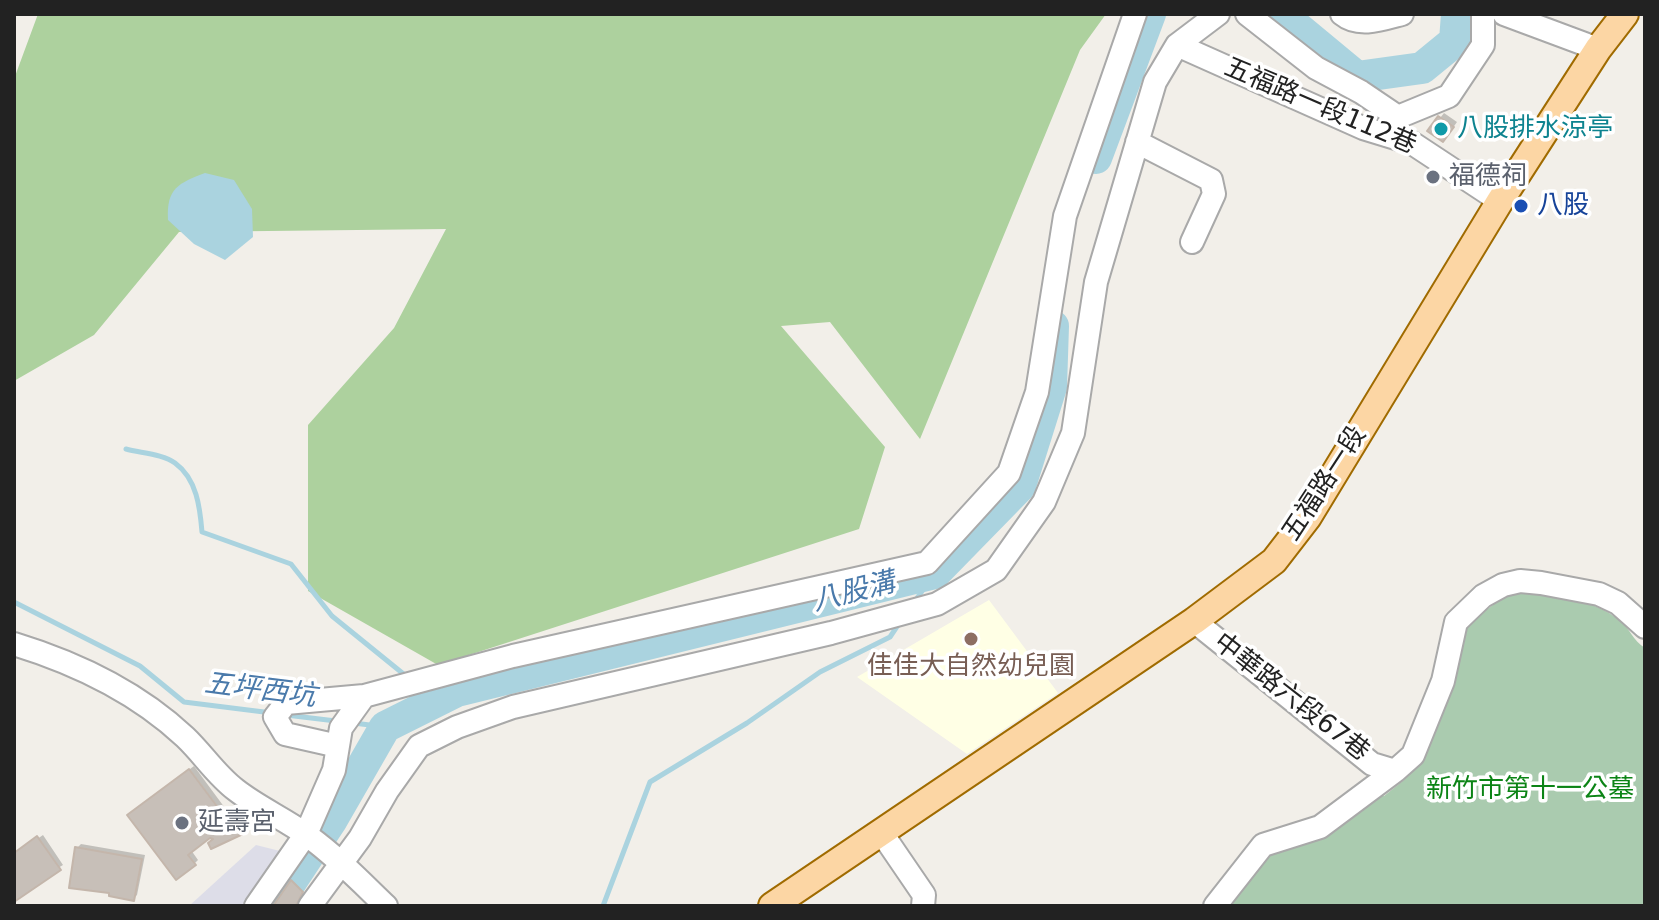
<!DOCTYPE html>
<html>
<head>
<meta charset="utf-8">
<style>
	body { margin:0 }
	#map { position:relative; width:1659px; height:920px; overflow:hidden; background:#f2efe9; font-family:"DejaVu Sans",sans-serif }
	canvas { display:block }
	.frame { position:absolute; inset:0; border:16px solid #222; pointer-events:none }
</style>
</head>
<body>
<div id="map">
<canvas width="1659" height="920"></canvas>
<div class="frame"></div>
</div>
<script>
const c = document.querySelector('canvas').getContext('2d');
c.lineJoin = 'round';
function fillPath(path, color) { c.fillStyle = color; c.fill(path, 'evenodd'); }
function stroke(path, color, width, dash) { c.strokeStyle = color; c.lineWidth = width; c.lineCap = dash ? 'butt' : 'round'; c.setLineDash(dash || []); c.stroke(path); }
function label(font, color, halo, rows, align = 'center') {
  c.font = font + ' "DejaVu Sans","Noto Sans TC",sans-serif'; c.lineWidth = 7; c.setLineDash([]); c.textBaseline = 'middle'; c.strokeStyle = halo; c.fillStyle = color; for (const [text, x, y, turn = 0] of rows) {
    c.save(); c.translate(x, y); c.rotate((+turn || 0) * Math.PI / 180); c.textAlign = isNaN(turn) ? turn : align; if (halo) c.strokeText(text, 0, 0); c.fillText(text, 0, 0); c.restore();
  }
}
fillPath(new Path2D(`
	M 989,600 L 1058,693 L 967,754 L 857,677 Z`), '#ffffe5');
fillPath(new Path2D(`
	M 38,14 L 1106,14 L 1080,50 L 920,439 L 830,322 L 781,326 L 885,447 L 859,529 L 438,665 L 308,591 L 308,425 L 394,328 L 446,229 L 179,232 L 94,335 L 14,381 L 14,79 Z`), '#add19e');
fillPath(new Path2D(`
	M 1508,594 C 1544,593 1591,597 1619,620 C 1630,628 1633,641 1645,648 L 1645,906 L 1220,906 L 1266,851 L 1373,794 L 1384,796 L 1404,780 L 1431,731 L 1467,624 Z`), '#aacbaf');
fillPath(new Path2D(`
	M 256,845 L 292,854 L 256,906 L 189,906 Z`), '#dddde8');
fillPath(new Path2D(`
	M 205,173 L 234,180 L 252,209 L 253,237 L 225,260 L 194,244 L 168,220 C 166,188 179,183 205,173 Z`), '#aad3df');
fillPath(new Path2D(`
	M 1444,113 L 1457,122 L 1447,136 L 1430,131 Z
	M 194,766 L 236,823 L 252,811 L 256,813 L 247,827 L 210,835 L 191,850 L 198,860 L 194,864 L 134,811 Z
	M 43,835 L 63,865 L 14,894 L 14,855 Z
	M 81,844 L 145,855 L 137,895 L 133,899 L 77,848 Z
	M 298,876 L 307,885 L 301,896 L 304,906 L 274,906 Z`), '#0003');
stroke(new Path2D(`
	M 126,449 C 140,453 163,454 175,463 C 197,479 200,508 202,532 L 291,564 L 332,616 L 406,676
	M 915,601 L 935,573
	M 14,602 L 140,666 L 184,702 L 272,713
	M 423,690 L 438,701
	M 286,715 L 336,721
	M 354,723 L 385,727
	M 603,906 L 650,782 L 747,723 L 820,672 L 890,637 L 900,622`), '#aad3df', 5);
stroke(new Path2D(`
	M 1281,14 L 1357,77 L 1422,68 L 1455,41 L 1457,14
	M 1096,158 L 1150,14
	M 275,906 L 331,821 L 385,727 L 457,691 L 935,573 L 1020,486 L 1051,387 L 1053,326`), '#aad3df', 32);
const building = new Path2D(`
	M 1438,116 L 1454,127 L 1443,142 L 1427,131 Z
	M 189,769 L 231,825 L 246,814 L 253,818 L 243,834 L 211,849 L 208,843 L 213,839 L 210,838 L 188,855 L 196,865 L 176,880 L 127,815 Z
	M 37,836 L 61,870 L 14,902 L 14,853 Z
	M 75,847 L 142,859 L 134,901 L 109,896 L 109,893 L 69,888 Z
	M 291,880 L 303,892 L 296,906 L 273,906 Z`);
fillPath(building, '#c7bfb8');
stroke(building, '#c4b6ab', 2);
const minor = new Path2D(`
	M 1247,14 L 1316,68 L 1361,92 L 1398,117 L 1449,96 L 1483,45 L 1483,14
	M 1342,14 C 1359,28 1383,19 1402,14
	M 1504,14 L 1598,49
	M 1177,45 L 1363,128 L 1412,143 L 1500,201
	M 1137,142 L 1211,180 L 1214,194 L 1192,242
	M 1194,621 L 1372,764 L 1395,771 L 1413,755 L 1443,681 L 1456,622 L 1483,596 L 1503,585 L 1520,581 L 1541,583 L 1599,594 L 1618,603 L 1645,627
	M 14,644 C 76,663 137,692 185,737 C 203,754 216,775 236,790 C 259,808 285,819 308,836 C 337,857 361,882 386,906
	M 338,746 L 285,734 L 275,717 L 286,703 L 364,696 L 513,656 L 927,563 L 1009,473 L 1037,392 L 1065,216 L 1135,14
	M 881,832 L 924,895 L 923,906
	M 256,906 L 306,834 L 334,770 L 341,728 L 364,696
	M 310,906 L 360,838 L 387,791 L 419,746 L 457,727 L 513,707 L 831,633 L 937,604 L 996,570 L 1044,502 L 1073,433 L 1096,282 L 1155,82 L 1177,45 L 1218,14
	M 1215,906 L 1263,845 L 1320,827 L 1395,771`);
const major = new Path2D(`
	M 772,906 L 1194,621 L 1274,561 L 1308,517 L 1500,201 L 1598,49 L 1625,14`);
stroke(minor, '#a9a9a9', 26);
stroke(major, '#a06b00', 30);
stroke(minor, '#fff', 22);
stroke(major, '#fcd6a4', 26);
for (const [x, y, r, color] of [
	[1441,129,8,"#0f9aa8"],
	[1433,177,8,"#6b7280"],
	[1521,206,8,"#1a4fb4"],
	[971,639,8,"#8d6e63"],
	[182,823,8,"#6b7280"]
]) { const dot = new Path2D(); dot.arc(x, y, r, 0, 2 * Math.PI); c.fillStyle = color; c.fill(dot); stroke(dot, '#fff', 3); }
label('26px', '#222', '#fff', [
	["五福路一段112巷",1320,107,23],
	["五福路一段",1325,484,-57],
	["中華路六段67巷",1291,698,38]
]);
label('26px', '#0d838f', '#fff', [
	["八股排水涼亭",1457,129]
], 'left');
label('26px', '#5b616d', '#fff', [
	["福德祠",1449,177],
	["延壽宮",198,823]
], 'left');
label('26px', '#164399', '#fff', [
	["八股",1537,206]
], 'left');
label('26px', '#785e54', '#fff', [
	["佳佳大自然幼兒園",971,667]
]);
label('26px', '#0c8416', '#fff', [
	["新竹市第十一公墓",1530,790]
]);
label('italic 28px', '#4a7aab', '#fff', [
	["八股溝",854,593,-14],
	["五坪西坑",260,691,7]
]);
</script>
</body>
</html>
